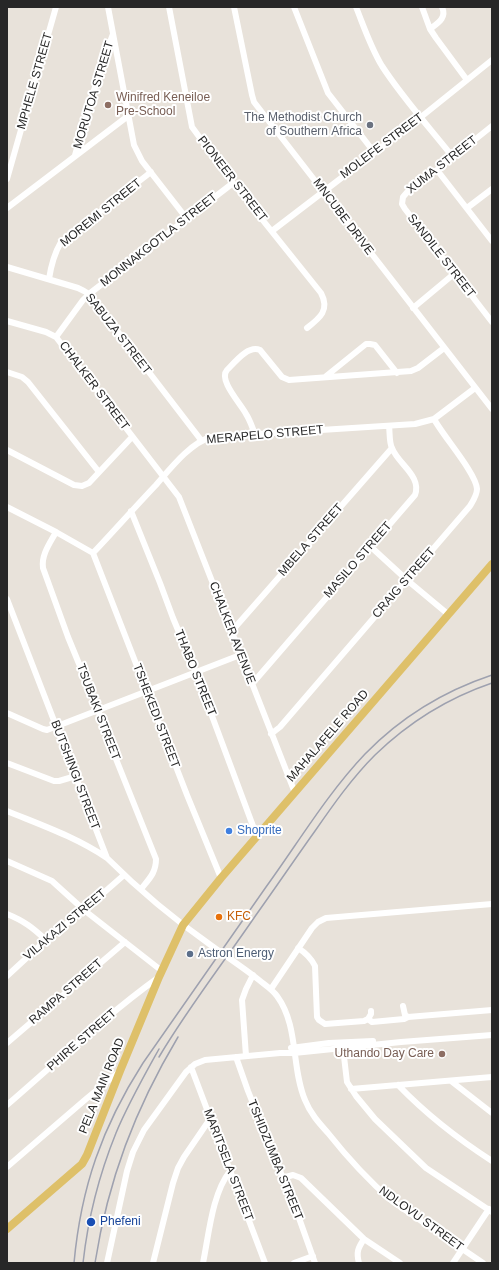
<!DOCTYPE html>
<html>
<head>
<meta charset="utf-8">
<style>
	body { margin:0 }
	#map { position:relative; width:499px; height:1270px; overflow:hidden; background:#e8e2da; font-family:Arial,sans-serif }
	canvas { display:block }
	.frame { position:absolute; inset:0; border:8px solid #272727; pointer-events:none }
</style>
</head>
<body>
<div id="map">
<canvas width="499" height="1270"></canvas>
<div class="frame"></div>
</div>
<script>
const c = document.querySelector('canvas').getContext('2d');
c.lineJoin = 'round';
function stroke(path, color, width, dash) { c.strokeStyle = color; c.lineWidth = width; c.lineCap = dash ? 'butt' : 'round'; c.setLineDash(dash || []); c.stroke(path); }
function label(font, color, halo, rows, align = 'center') {
  c.font = font + ' Arial,sans-serif'; c.lineWidth = 4; c.setLineDash([]); c.textBaseline = 'middle'; c.strokeStyle = halo; c.fillStyle = color; for (const [text, x, y, turn = 0] of rows) {
    c.save(); c.translate(x, y); c.rotate((+turn || 0) * Math.PI / 180); c.textAlign = isNaN(turn) ? turn : align; if (halo) c.strokeText(text, 0, 0); c.fillText(text, 0, 0); c.restore();
  }
}
stroke(new Path2D(`
	M 108,7 L 134,145 L 142,161 L 187,219
	M 169,7 L 192,127 L 233,183 L 321,293 C 330,310 320,318 307,328
	M 234,7 L 252,95 L 254,102 L 492,409
	M 294,7 L 328,93 L 374,152
	M 356,7 C 364,27 371,48 382,66 C 402,97 429,127 452,156
	M 422,7 L 430,29 L 436,38 L 467,80
	M 430,29 C 438,23 447,18 442,7
	M 492,126 L 437,170 L 409,190 L 403,197 L 402,204 L 405,209 L 492,322
	M 75,155 L 102,63 L 113,34
	M 437,170 L 492,241
	M 7,179 L 56,7
	M 7,208 L 128,116
	M 467,208 L 492,189
	M 272,231 L 421,117 L 492,60
	M 7,267 L 78,288 L 84,291 L 89,294 L 201,440
	M 49,279 C 51,266 54,254 61,242 L 151,172
	M 413,308 L 455,273
	M 7,321 L 46,332 L 56,337 L 179,497 L 295,793
	M 56,337 L 83,300 L 89,294 L 233,183
	M 7,372 L 22,377 L 28,382 L 99,472
	M 325,377 L 366,344 L 370,344 L 375,345 L 397,373
	M 255,434 C 252,427 250,420 246,414 C 241,404 218,380 227,370 C 235,362 248,345 260,350 L 282,377 L 289,380 L 411,371 L 418,368 L 444,348
	M 7,450 L 74,485 L 82,486 L 89,483 L 132,437
	M 7,507 L 56,532 L 93,553
	M 131,511 L 160,583 L 173,618 L 196,673 L 253,826 L 259,835
	M 56,532 C 50,543 41,555 43,568 L 68,637 L 98,710 L 116,759 L 156,859 C 156,873 149,879 141,889
	M 370,546 L 407,580 L 449,615
	M 93,553 C 114,531 135,507 156,485 C 170,469 190,443 211,437 L 415,424 L 434,419 L 475,388
	M 93,553 L 187,795 L 221,878
	M 7,599 L 107,858 C 139,890 175,920 212,946 C 227,957 244,968 259,980 C 265,985 272,989 277,996 C 299,1026 291,1067 305,1100 C 310,1113 319,1123 328,1133 C 347,1157 368,1180 392,1201 L 483,1263
	M 231,632 L 392,448
	M 252,684 L 415,495 C 422,476 398,464 392,448 C 389,442 390,433 389,426
	M 7,713 L 43,729 L 47,730 L 240,655
	M 271,734 L 280,727 L 470,506 C 473,501 477,495 477,489 C 476,473 443,436 434,419
	M 7,763 L 54,781 L 59,781 L 76,776
	M 7,811 C 41,825 76,837 107,858
	M 7,861 L 52,881 L 84,910 L 162,971
	M 7,914 C 24,921 32,927 46,940
	M 298,948 C 306,953 311,958 315,966 L 317,1017 L 319,1020 L 325,1024 L 364,1021 L 368,1019 L 372,1022 L 404,1019 L 408,1017 L 492,1010
	M 7,976 L 46,940 L 84,910 L 124,875
	M 271,989 L 312,928 L 318,922 L 326,918 L 492,904
	M 403,1006 L 405,1015 L 408,1017
	M 368,1019 L 371,1014 L 371,1011
	M 7,1043 L 125,942
	M 291,1048 L 329,1043 L 373,1041
	M 343,1048 L 347,1082 L 356,1096 L 375,1119 L 426,1168 L 492,1212
	M 246,1056 L 242,1000 L 246,989 L 253,975
	M 236,1057 L 248,1091 L 299,1218 L 315,1263
	M 191,1067 L 265,1263
	M 451,1081 L 492,1113
	M 398,1085 C 427,1115 458,1139 492,1161
	M 351,1089 L 492,1077
	M 7,1105 C 57,1062 105,1016 159,977
	M 7,1167 L 86,1099 L 120,1071
	M 282,1178 L 293,1175 L 301,1178 L 364,1239 L 400,1263
	M 107,1263 L 127,1171 L 133,1152 L 144,1130 L 186,1072 L 195,1064 L 205,1060 L 280,1053 L 294,1053 L 401,1042 L 492,1035
	M 153,1263 L 173,1183 L 178,1168 L 184,1157 L 210,1119
	M 203,1263 C 209,1234 212,1194 230,1171
	M 294,1263 L 313,1256
	M 359,1263 C 356,1252 358,1248 364,1239
	M 453,1263 L 489,1209`), '#fff', 6);
stroke(new Path2D(`
	M 7,1229 L 82,1164 L 87,1155 L 120,1071 L 159,977 L 183,925 L 221,878 L 492,564`), '#dec069', 8);
stroke(new Path2D(`
	M 159,1057 C 188,1008 224,962 256,915 C 276,887 295,859 315,831 C 333,805 352,778 375,755 C 408,723 448,698 492,683
	M 74,1263 C 81,1187 102,1127 143,1063 C 184,1005 225,946 266,887 C 298,843 327,794 365,754 C 400,718 444,691 492,675
	M 83,1263 C 88,1218 99,1175 116,1133 C 128,1104 144,1076 159,1049
	M 95,1263 C 108,1180 135,1109 178,1037`), '#9ea1af', 1.5);
for (const [x, y, r, color] of [
	[108,105,4,"#8d6e63"],
	[370,125,4,"#6b7280"],
	[229,831,4,"#3f7fe0"],
	[219,917,4,"#e8710a"],
	[190,954,4,"#5c6f8a"],
	[442,1054,4,"#8d6e63"],
	[91,1222,5,"#1a4fb4"]
]) { const dot = new Path2D(); dot.arc(x, y, r, 0, 2 * Math.PI); c.fillStyle = color; c.fill(dot); stroke(dot, '#fff', 1.5); }
label('12px', '#272727', '#fff', [
	["MPHELE STREET",35,81,-74],
	["MORUTOA STREET",94,95,-73],
	["MOLEFE STREET",382,146,-37],
	["XUMA STREET",442,165,-38],
	["PIONEER STREET",232,179,52],
	["MOREMI STREET",101,213,-39],
	["MNCUBE DRIVE",343,217,53],
	["MONNAKGOTLA STREET",159,240,-38],
	["SANDILE STREET",441,256,52],
	["SABUZA STREET",118,334,52],
	["CHALKER STREET",94,386,53],
	["MERAPELO STREET",265,435,-5],
	["MBELA STREET",311,540,-49],
	["MASILO STREET",358,560,-49],
	["CRAIG STREET",404,583,-49],
	["CHALKER AVENUE",232,633,69],
	["THABO STREET",195,673,68],
	["TSUBAKI STREET",98,712,69],
	["TSHEKEDI STREET",156,716,69],
	["MAHALAFELE ROAD",328,736,-49],
	["BUTSHINGI STREET",75,775,69],
	["VILAKAZI STREET",65,925,-40],
	["RAMPA STREET",66,992,-41],
	["PHIRE STREET",82,1040,-41],
	["PELA MAIN ROAD",102,1086,-68],
	["TSHIDZUMBA STREET",275,1160,68],
	["MARITSELA STREET",228,1165,69],
	["NDLOVU STREET",421,1219,36]
]);
label('12px', '#785e54', '#fff', [
	["Winifred Keneiloe",116,98],
	["Pre-School",116,112],
	["Uthando Day Care",434,1054,"right"]
], 'left');
label('12px', '#5b616d', '#fff', [
	["The Methodist Church",362,118],
	["of Southern Africa",362,132]
], 'right');
label('12px', '#366cbe', '#fff', [
	["Shoprite",237,831]
], 'left');
label('12px', '#c56008', '#fff', [
	["KFC",227,917]
], 'left');
label('12px', '#4e5e75', '#fff', [
	["Astron Energy",198,954]
], 'left');
label('12px', '#164399', '#fff', [
	["Phefeni",100,1222]
], 'left');
</script>
</body>
</html>
